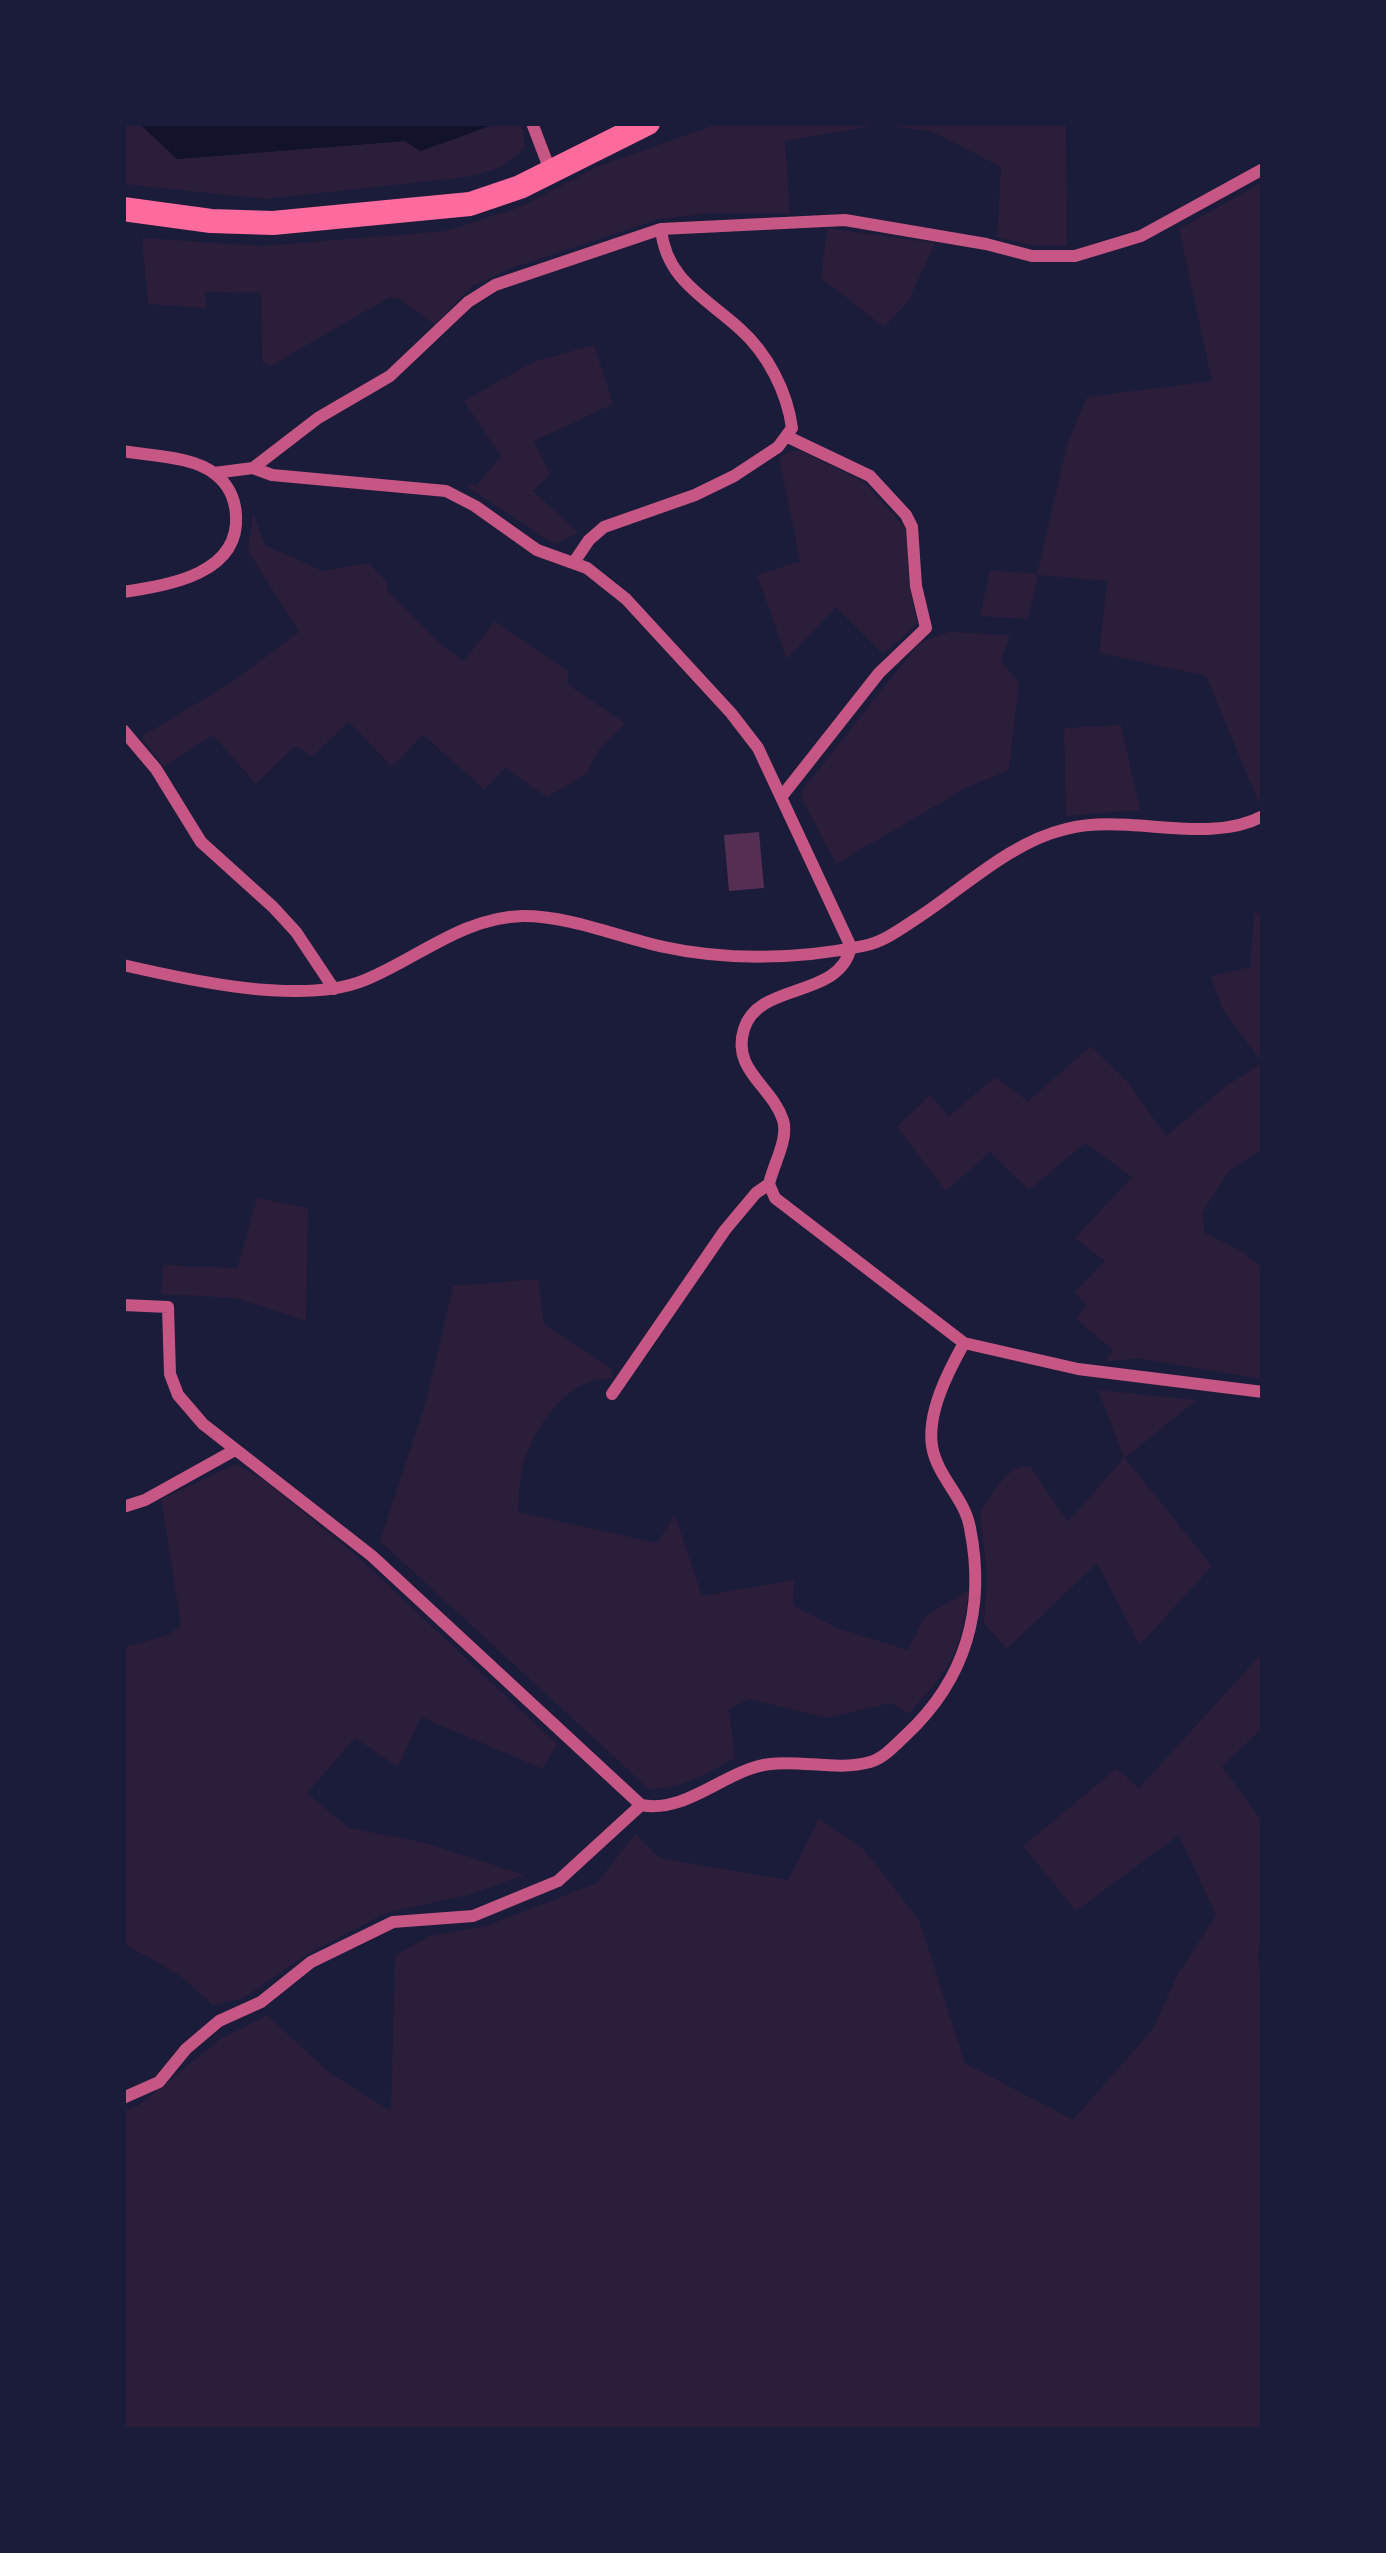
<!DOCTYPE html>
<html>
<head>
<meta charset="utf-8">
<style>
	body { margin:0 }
	#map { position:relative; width:1386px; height:2553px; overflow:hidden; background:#1b1b3a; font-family:Inter,sans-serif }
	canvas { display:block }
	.frame { position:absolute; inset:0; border:126px solid #1b1b3a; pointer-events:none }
</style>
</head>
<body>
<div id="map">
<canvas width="1386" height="2553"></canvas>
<div class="frame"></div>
</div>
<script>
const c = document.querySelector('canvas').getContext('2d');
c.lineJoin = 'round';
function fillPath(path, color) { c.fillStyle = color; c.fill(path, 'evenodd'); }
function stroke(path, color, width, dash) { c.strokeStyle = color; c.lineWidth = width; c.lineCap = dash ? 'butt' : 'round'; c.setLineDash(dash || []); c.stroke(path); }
fillPath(new Path2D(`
	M 123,123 L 139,123 L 177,159 L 405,141 L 421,151 L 498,123 L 521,123 L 525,146 C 509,167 492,171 467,177 L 266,199 L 123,184 Z
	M 720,123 L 1066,123 L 1067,246 L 1035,246 L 997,237 L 1001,167 L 931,131 L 879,125 L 785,141 L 790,214 L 713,213 L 659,219 L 512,268 L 472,286 L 435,325 L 399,299 L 390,297 L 269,367 L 262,361 L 261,293 L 205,292 L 206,308 L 148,304 L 142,238 L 261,246 L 447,231 L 523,206 L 599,166 Z
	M 1263,182 L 1263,800 L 1259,803 L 1206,676 L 1099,653 L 1107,581 L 1038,575 L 1028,619 L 980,616 L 990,570 L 1037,574 L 1067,444 L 1087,397 L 1212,381 L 1179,229 Z
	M 827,228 L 935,243 L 908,302 L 884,327 L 821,278 Z
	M 594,345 L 613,404 L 534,441 L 550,474 L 533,491 L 579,533 L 554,544 L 466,486 L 478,484 L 501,456 L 464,401 L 533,362 Z
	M 791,451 L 802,451 L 864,482 L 895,516 L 908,533 L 909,579 L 917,624 L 883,654 L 836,607 L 787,659 L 757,575 L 800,561 L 779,458 Z
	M 253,513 L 265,545 L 323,571 L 369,563 L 387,582 L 387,590 L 436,640 L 464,661 L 495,621 L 569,672 L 567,684 L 625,723 L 598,751 L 586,774 L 547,797 L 505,768 L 485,790 L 423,735 L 392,767 L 349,722 L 312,757 L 295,746 L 256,784 L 213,735 L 164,767 L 141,737 L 232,682 L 299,632 L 248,551 Z
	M 949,632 L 1010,635 L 1001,661 L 1019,683 L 1009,770 L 968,787 L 836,864 L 801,797 L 804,788 L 919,643 Z
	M 1121,725 L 1140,810 L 1066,816 L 1064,728 Z
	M 1254,912 L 1263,915 L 1263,1149 L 1230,1170 L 1202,1213 L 1205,1233 L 1243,1252 L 1263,1269 L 1263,1379 L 1137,1358 L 1105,1362 L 1113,1350 L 1076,1319 L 1087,1305 L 1074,1293 L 1105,1261 L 1075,1238 L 1132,1177 L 1085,1143 L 1029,1190 L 990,1152 L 946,1191 L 897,1127 L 930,1095 L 949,1116 L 995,1077 L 1028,1101 L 1091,1046 L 1127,1081 L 1166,1136 L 1226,1086 L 1262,1063 L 1222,1008 L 1211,976 L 1250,967 Z
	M 257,1198 L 308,1208 L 306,1321 L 236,1298 L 161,1294 L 163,1265 L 237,1268 Z
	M 538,1279 L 544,1324 L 611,1368 L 613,1379 C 569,1375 535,1425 523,1465 C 519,1480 519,1497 518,1512 L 657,1543 L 675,1515 L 702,1596 L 794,1580 L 793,1605 L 837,1628 L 908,1650 L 925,1616 L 969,1590 C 959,1657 953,1664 909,1714 L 891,1703 L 827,1718 L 749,1699 L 729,1709 L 735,1758 C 708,1773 680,1790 649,1789 L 380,1541 L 426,1402 L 453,1286 Z
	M 1098,1390 L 1197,1400 L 1125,1458 L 1212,1566 L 1140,1645 L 1097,1563 L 1007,1649 L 984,1623 L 987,1577 L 980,1512 C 993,1494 1006,1464 1030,1466 L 1068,1522 L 1124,1458 Z
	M 236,1464 L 264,1480 L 359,1558 L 557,1744 L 543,1769 L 421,1717 L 398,1767 L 355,1738 L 307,1793 L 349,1828 L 426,1843 L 525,1875 L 468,1895 L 386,1913 L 309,1953 L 242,1999 L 213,2005 L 178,1974 L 124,1944 L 123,1648 L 168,1635 L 181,1625 L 161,1499 Z
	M 1263,1652 L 1263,1728 L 1222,1766 L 1263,1823 L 1263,1926 L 1258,1958 L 1263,1986 L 1263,2430 L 123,2430 L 123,2111 L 139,2105 L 220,2039 L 267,2015 L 330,2073 L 391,2111 L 395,1955 L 430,1936 L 486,1926 L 597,1883 L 635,1834 L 660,1858 L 788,1880 L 819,1819 L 863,1848 L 919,1920 L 965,2063 L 1073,2120 L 1152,2030 L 1178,1974 L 1216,1915 L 1179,1835 L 1076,1911 L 1023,1846 L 1117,1768 L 1139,1788 Z`), '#2a1e3b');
fillPath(new Path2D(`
	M 139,123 L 498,123 L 420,151 L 405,141 L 177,159 Z`), '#12122b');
fillPath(new Path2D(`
	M 759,832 L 764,888 L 729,891 L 724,835 Z`), '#542f53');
stroke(new Path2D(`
	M 532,123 L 550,170
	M 123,451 C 150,456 193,456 215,474 C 228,484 235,499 236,515 C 240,575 167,585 123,592
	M 253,468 L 318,418 L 390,376 L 468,302 L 495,285 L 661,229 L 845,220 L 986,244 L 1032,256 L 1075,256 L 1141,236 L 1263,169
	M 214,473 L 253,468 L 272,475 L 446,491 L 475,506 L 537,550 L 587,568 L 626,599 L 731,713 L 758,748 L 851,947 C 839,1000 759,981 744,1029 C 731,1070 772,1086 783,1120 C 789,1139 773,1165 769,1184 L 775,1198 L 964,1343 L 1078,1369 L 1263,1392
	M 574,562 L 589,540 L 604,527 L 695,495 L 734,476 L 778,447 L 792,428 C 787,391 767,353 740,329 C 705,297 666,280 661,229
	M 123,730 L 156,769 L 201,842 L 273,907 L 296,932 L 334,989
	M 782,796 L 879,673 L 926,628 L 916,586 L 912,527 L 906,515 L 870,476 L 788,437
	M 123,965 C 188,980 302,1006 365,980 C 417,959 463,917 523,916 C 571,916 618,937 664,947 C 727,961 801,959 863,946 C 884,942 902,928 919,917 C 966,886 1011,842 1066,829 C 1128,813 1207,846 1263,816
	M 123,1305 L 168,1307 L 170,1374 L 178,1395 L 203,1424 L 372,1556 L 641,1805 L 558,1881 L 473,1916 L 393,1922 L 311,1962 L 261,2002 L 219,2021 L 186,2049 L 159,2082 L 123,2098
	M 612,1394 L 725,1230 L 756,1193 L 769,1184
	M 123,1507 L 145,1500 L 235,1450
	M 641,1805 C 687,1814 726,1769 770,1764 C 802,1760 838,1771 870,1762 C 884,1758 895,1745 906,1735 C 966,1679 986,1608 970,1528 C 965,1498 937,1477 932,1446 C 927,1412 948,1372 964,1343`), '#c65784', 12);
stroke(new Path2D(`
	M 123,209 L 211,221 L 273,223 L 470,204 L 520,187 L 648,123`), '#ff6b9d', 24);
</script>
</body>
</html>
